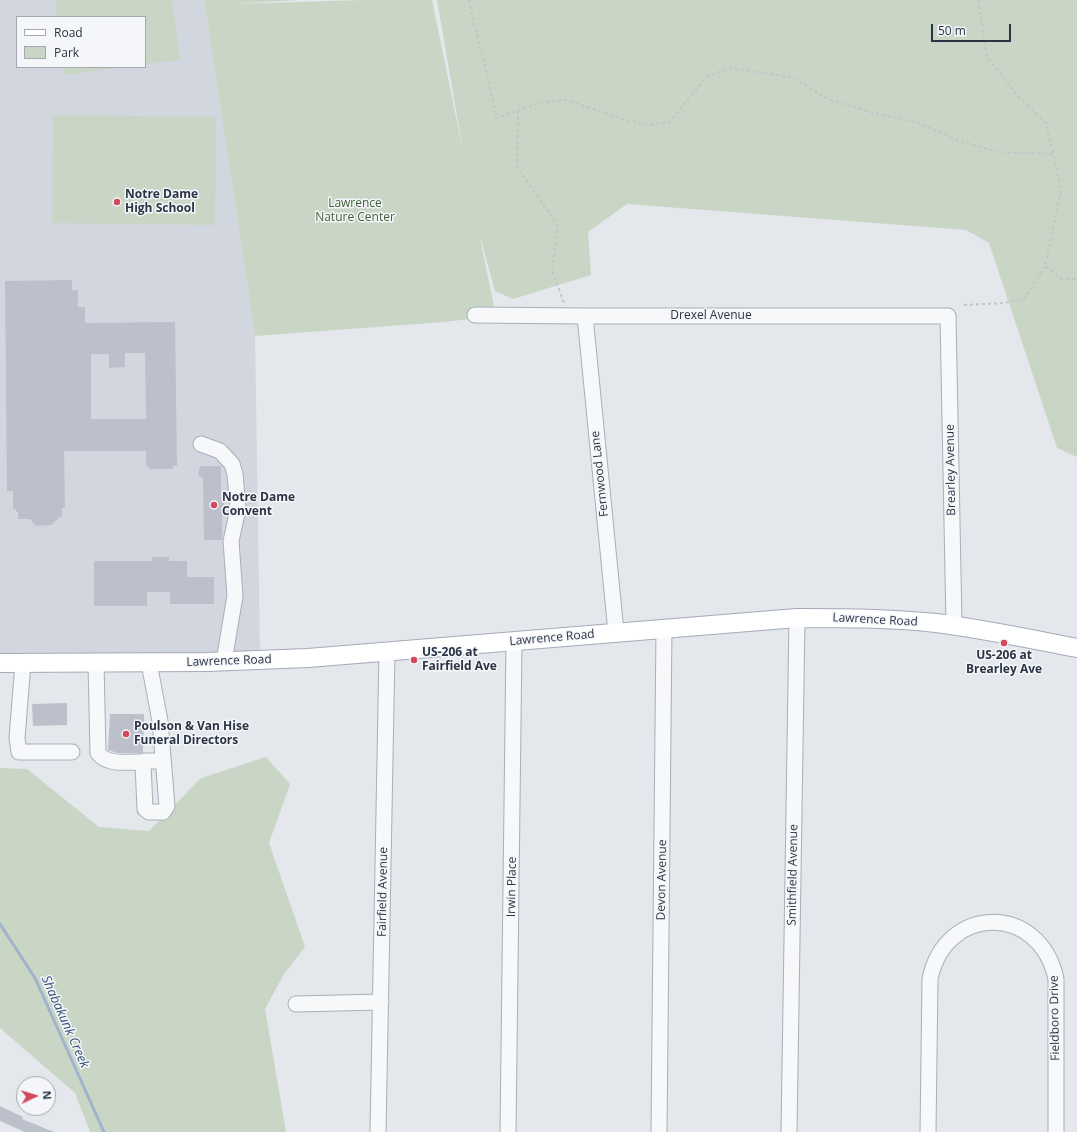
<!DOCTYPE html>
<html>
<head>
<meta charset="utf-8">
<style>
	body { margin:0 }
	#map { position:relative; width:1077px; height:1132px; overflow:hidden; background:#e4e7ec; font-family:"Open Sans",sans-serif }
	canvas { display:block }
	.legend { position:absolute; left:16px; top:16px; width:130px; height:52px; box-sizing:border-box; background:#f4f6f9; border:1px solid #a4a8b1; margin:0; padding:5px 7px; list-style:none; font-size:12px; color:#2b3445 }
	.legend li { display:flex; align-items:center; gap:8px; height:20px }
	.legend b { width:20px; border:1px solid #a4a8b1 }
	.north { position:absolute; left:16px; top:1076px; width:40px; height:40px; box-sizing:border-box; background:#f4f6f9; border:1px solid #a4a8b1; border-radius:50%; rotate:86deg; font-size:11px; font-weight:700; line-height:16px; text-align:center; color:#2b3445 }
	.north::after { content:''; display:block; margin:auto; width:14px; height:18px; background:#d1495b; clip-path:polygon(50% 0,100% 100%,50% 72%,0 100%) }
	.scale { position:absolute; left:931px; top:24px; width:80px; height:18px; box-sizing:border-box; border:2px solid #2b3445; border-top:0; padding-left:5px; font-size:12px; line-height:14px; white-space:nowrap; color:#2b3445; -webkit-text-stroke:3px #f4f6f9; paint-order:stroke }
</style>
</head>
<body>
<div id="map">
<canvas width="1077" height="1132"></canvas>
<ul class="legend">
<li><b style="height:5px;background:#fff"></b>Road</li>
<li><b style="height:11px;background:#c9d6c5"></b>Park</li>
</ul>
<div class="north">N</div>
<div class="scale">50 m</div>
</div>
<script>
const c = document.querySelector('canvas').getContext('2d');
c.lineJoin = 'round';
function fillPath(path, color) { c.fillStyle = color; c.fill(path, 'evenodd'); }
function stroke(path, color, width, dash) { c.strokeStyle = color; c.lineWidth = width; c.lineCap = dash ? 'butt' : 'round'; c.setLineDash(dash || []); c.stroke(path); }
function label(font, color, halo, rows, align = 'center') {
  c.font = font + ' "Open Sans",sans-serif'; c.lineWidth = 3; c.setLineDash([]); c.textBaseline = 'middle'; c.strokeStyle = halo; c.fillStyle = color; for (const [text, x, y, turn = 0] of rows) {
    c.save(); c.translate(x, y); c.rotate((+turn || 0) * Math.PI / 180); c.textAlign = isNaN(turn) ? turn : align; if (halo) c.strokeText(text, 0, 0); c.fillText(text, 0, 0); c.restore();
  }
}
fillPath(new Path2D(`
	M 0,0 L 204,0 L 255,336 L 260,652 L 0,654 ZM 17,17 L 145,17 L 145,67 L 17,67 Z`), '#d2d6de');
fillPath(new Path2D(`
	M 55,0 L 172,0 L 180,60 L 145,64 L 145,17 L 57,17 Z
	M 204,0 L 298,0 L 230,4 L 363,0 L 432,0 L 463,151 L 437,0 L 1077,0 L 1077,457 L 1057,448 L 989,243 L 966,230 L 627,204 L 588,232 L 591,275 L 513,299 L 495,291 L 479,233 L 496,316 L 444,322 L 255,336 Z
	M 63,67 L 125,67 L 64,75 Z
	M 53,115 L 216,117 L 215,225 L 52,223 Z
	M 266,757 L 290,784 L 269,843 L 305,947 L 284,974 L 265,1009 L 286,1132 L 90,1132 L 75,1093 L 0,1028 L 0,768 L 27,769 L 99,827 L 149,831 L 201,778 Z`), '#c9d6c5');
stroke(new Path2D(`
	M 0,924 L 35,978 L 104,1132`), '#9fb4cc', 3);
fillPath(new Path2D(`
	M 72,280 L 72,290 L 78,290 L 78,307 L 85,307 L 85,323 L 175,322 L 177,466 L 173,466 L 173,469 L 149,469 L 149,466 L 146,466 L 146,451 L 64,451 L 65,508 L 62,508 L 62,517 L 59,517 L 52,525 L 36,526 L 30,519 L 18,519 L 18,512 L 16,512 L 16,509 L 13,509 L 13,491 L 7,491 L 5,281 ZM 125,353 L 145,353 L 146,419 L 91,419 L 91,354 L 109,354 L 109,368 L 125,367 Z
	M 200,466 L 221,466 L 221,497 L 224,497 L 224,514 L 222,514 L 222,540 L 204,540 L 203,478 L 198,475 Z
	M 152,557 L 169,557 L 169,561 L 187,561 L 187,577 L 214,577 L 214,604 L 170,604 L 170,592 L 147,592 L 147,606 L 94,606 L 94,561 L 152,561 Z
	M 67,703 L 67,725 L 33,726 L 32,704 Z
	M 110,714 L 144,714 L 143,753 L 118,753 L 108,750 Z
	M 0,1106 L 23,1117 L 22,1119 L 54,1132 L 25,1132 L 0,1121 Z`), '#bbc0ca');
const minor = new Path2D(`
	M 475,315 L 585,316 L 948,316 L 954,625
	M 585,316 L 616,632
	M 201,444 L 220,451 L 232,464 L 235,474 L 238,509 L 231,541 L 235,596 L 224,661
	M 23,663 L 17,738 L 19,752 L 72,752
	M 96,663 L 98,753 C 107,765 125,762 139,762 L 143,764
	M 149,663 L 160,721 L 167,806 L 163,812 L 149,812 L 145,809 L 143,764 L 145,761 L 163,761
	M 296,1004 L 381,1002
	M 378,1132 L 387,652
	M 508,1132 L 514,641
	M 659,1132 L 664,628
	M 789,1132 L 797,618
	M 928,1132 L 930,979 C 945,904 1040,903 1056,979 L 1056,1132`);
const major = new Path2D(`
	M 0,663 L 207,662 L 308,658 L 797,618 C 844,618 890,618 936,623 C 984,629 1030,639 1077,648`);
stroke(minor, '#a9aeb7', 17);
stroke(major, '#a3abb8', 20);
stroke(new Path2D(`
	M 469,0 C 477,40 490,78 496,118 L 543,102 L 567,100 L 623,119 L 650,125 L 670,122 L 707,76 L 730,68 L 791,77 L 828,99 L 870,112 L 916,122 L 960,141 L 998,152 L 1053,154
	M 978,0 L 987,57 L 1018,96 L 1046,123 L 1061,190 L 1045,266 L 1062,279 L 1077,279
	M 518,111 L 517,167 L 558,225 L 552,270 L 564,303
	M 964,305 L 1005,303 L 1025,298 L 1045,266`), '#c2c5cb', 2, [3, 3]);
stroke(minor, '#f7f8fa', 15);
stroke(major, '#fff', 18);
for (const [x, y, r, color] of [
	[117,202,4,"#d1495b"],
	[214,505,4,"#d1495b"],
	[1004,643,4,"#d1495b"],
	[414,660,4,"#d1495b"],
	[126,734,4,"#d1495b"]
]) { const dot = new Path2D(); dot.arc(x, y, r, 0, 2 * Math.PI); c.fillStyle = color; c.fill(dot); stroke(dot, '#f4f6f9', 1.5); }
label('bold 12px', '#2b3445', '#f4f6f9', [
	["Notre Dame",125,195],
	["High School",125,209],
	["Notre Dame",222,498],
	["Convent",222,512],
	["US-206 at",422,653],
	["Fairfield Ave",422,667],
	["US-206 at",1004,656,"center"],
	["Brearley Ave",1004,670,"center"],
	["Poulson & Van Hise",134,727],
	["Funeral Directors",134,741]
], 'left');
label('12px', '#3f6138', '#f4f6f9', [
	["Lawrence",355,204],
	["Nature Center",355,218]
]);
label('12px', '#2b3445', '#f4f6f9', [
	["Drexel Avenue",711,316],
	["Brearley Avenue",951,470,-91],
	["Fernwood Lane",600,474,-96],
	["Lawrence Road",875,620,3],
	["Lawrence Road",552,638,-5],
	["Lawrence Road",229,661,-2],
	["Smithfield Avenue",793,875,-89],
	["Devon Avenue",662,880,-89],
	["Irwin Place",512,887,-89],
	["Fairfield Avenue",383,892,-89],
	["Fieldboro Drive",1055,1018,-91]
]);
label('italic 13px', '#34527a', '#f4f6f9', [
	["Shabakunk Creek",65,1022,66]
]);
</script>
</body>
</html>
